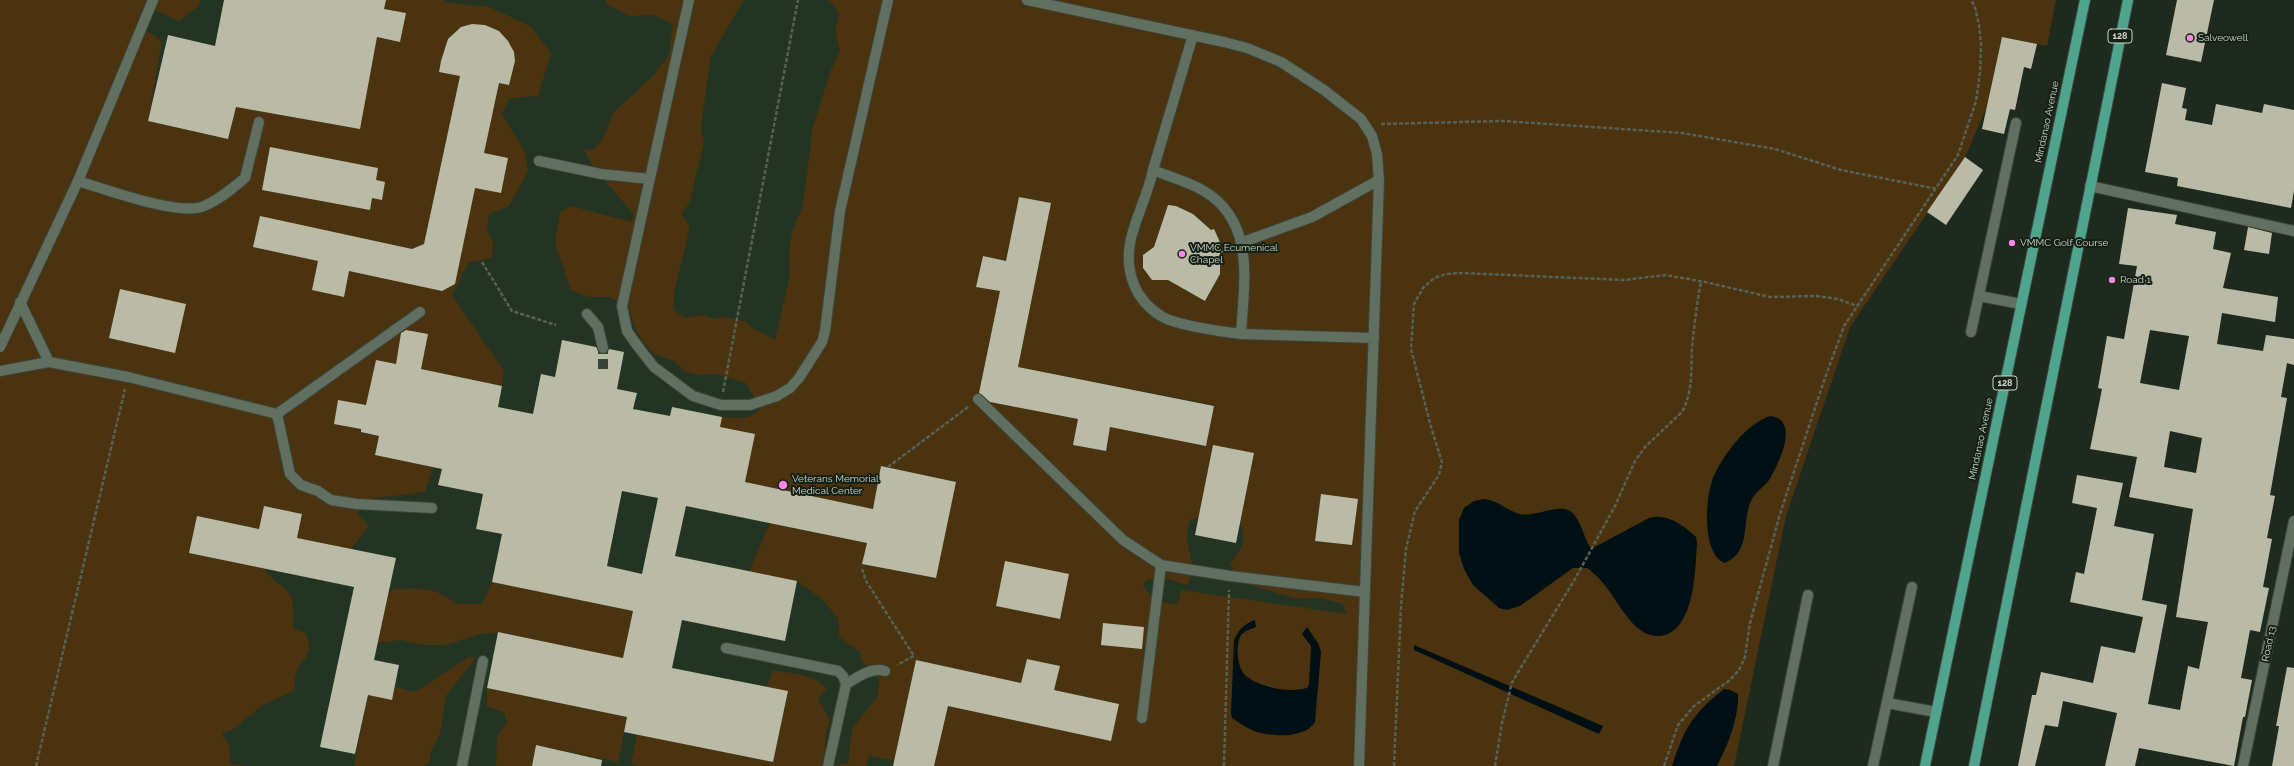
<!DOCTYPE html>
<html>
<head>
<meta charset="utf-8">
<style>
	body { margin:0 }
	canvas { display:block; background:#1f2a1e }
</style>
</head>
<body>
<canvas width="2294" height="766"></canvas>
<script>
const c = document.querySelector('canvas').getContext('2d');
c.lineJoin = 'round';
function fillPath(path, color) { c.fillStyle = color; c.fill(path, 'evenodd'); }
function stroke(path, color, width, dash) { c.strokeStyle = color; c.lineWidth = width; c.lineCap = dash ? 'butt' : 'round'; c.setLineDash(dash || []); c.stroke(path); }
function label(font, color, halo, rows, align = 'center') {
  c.font = font + ' Raleway,sans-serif'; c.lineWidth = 4; c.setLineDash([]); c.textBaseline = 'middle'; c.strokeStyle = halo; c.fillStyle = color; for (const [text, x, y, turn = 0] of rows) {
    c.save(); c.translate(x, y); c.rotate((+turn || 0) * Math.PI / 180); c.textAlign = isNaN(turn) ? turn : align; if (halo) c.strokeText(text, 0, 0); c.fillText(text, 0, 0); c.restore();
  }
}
fillPath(new Path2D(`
	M 157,0 L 984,0 L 1241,53 L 1359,616 L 1142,766 L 173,766 L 39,325 Z`), '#243423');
fillPath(new Path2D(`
	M 0,0 L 200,0 L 199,6 L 179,21 L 152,9 L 143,30 L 151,33 L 162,42 L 148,121 L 228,139 L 248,53 L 371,69 L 377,37 L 400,42 L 406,13 L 384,9 L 386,0 L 445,0 L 444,2 L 490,7 L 530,26 L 551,53 L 538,96 L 509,98 L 502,114 L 524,150 L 528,171 L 509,206 L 489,214 L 487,230 L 493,243 L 492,258 L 468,263 L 452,295 L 504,371 L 502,386 L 376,360 L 361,432 L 379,436 L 375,455 L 433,467 L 425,492 L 368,499 L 357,514 L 369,526 L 351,549 L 297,538 L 302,514 L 264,506 L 259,529 L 200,517 L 264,568 C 270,579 279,582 287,591 C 296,600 292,617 293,628 L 306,633 C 315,660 302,654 296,674 C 294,678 295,685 295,690 L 261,706 L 235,728 L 222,734 L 229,746 L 231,764 L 244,766 L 0,766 Z
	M 605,0 L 744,0 L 710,58 L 701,129 L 704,142 L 689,204 L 681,214 L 690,227 L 674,293 L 673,309 L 685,318 L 704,315 L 713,319 L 726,317 L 746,322 L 752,328 L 775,340 L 790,275 L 789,254 L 792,232 L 803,205 L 813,126 L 831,70 L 840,50 L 835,31 L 839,14 L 834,5 L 828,0 L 2056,0 L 2047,46 L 2002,37 L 1988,104 L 1965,157 L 1850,327 L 1786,516 L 1734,766 L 934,766 L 948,706 L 1119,704 L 1054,690 L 1059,666 L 1027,659 L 1021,683 L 916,660 L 894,761 L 869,756 L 866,766 L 640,766 L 631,764 L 637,734 L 773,762 L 788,691 L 767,687 L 773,670 C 793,674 813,673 827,689 L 818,699 L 830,721 C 823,740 823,748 834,765 L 848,764 L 852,729 L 878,696 L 879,679 L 862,661 L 860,652 L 839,637 L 839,619 L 821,598 L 797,581 L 749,571 L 770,523 L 867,543 L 863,564 L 935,578 L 956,482 L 882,466 L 873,509 L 745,482 L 720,427 L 722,417 C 736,418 752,421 760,408 L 746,383 L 716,374 L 698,375 L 684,371 C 673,356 670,362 656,354 C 641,345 631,322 629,306 L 608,297 L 589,297 L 571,290 L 555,242 L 560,213 L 571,206 L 632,222 L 634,215 C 620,196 593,171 584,150 L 594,149 L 602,141 L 614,112 L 653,76 L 669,55 L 673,24 L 653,15 L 629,16 L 607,4 ZM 1019,197 L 1050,203 L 1018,367 L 1214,405 L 1206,446 L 1110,427 L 1105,451 L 1073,445 L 1078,419 L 978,399 L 1000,291 L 976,286 L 983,256 L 1006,261 ZM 1168,205 C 1184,207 1200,216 1209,231 L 1214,230 L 1223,252 L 1219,253 L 1220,274 L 1206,301 L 1168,280 L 1152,280 L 1143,268 L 1143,255 L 1153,250 ZM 1213,447 L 1254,453 L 1240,523 C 1248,544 1240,548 1230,565 L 1244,583 L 1294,598 L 1320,598 L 1343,604 L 1347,614 L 1181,590 L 1178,603 C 1160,605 1152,600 1143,585 L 1147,580 L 1168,579 L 1187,585 L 1194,570 C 1190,552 1183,537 1191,519 L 1199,518 Z
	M 492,582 L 633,611 L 623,658 L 498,632 L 477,635 L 446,645 L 422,645 L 401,640 L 377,643 L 387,595 L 393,589 C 415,588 439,587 455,604 L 482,604 Z
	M 469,657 L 476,657 L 446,696 L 440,734 L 430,753 L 430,761 L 424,766 L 354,766 L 368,695 L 391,700 L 395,687 L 415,692 Z
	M 487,688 L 627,717 L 618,762 L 536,745 L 532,766 L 496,766 L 497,736 L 507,723 L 504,712 L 487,707 Z`), '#4a330e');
fillPath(new Path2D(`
	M 1770,416 C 1800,419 1780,461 1771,477 C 1766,486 1755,491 1751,501 C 1741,523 1752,551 1725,563 C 1702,555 1705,498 1713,478 C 1723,455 1746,424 1770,416 Z
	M 1484,499 C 1500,501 1507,511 1520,514 C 1538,518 1563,499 1575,516 C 1582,525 1584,537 1590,547 L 1593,548 L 1649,518 C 1667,513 1683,525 1696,537 L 1697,544 C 1695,571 1695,632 1660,636 C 1647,637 1637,629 1629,619 C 1615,602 1606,581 1587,568 L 1573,568 L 1520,606 L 1507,610 L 1499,608 L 1473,585 L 1464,569 L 1459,553 L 1459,520 L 1464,508 L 1474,501 Z
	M 1255,620 L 1256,627 C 1252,629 1246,630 1242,634 C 1235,641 1237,668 1245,675 C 1260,688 1289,693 1307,688 L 1309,685 L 1311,646 L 1302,634 L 1307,627 L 1318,643 L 1321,652 L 1315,722 C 1305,739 1271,737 1254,731 C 1247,728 1239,723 1232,718 L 1231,713 L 1234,640 C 1239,629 1244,624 1255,620 Z
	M 1414,645 L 1603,726 L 1599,734 L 1414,650 Z
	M 1724,689 L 1730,690 L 1738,694 C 1739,717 1728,745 1717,766 L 1672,766 C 1684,729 1693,713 1724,689 Z`), '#001015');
fillPath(new Path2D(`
	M 224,0 L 386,0 L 384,9 L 406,13 L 400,42 L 377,37 L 360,129 L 236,107 L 228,139 L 148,121 L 168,35 L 215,46 Z
	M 2177,0 L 2214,0 L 2201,62 L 2166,55 Z
	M 472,24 L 485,25 L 499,31 L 508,41 L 514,52 L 515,61 L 509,85 L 499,83 L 484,153 L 508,158 L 501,193 L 475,188 L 455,284 L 442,291 L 349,271 L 344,297 L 312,290 L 318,261 L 253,247 L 260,216 L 412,249 L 424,244 L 460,76 L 439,72 L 441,61 L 448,39 L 461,27 Z
	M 2002,37 L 2037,44 L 2031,69 L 2024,67 L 2015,110 L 2010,109 L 2004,134 L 1982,129 Z
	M 2162,83 L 2186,88 L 2182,108 L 2187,109 L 2185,120 L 2212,125 L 2216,104 L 2262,113 L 2264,104 L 2294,110 L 2294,191 L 2291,208 L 2177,186 L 2178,178 L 2145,172 Z
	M 270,147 L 378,168 L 376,180 L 385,182 L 382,200 L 372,198 L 370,210 L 262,190 Z
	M 1965,157 L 1983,170 L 1946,225 L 1927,212 Z
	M 1019,197 L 1051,203 L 1018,367 L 1214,406 L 1206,446 L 1110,427 L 1106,451 L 1073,445 L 1078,419 L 990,402 L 979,393 L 1000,291 L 976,287 L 983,256 L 1006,261 Z
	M 1168,205 L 1176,206 L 1193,214 L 1211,230 L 1214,229 L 1219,240 L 1223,252 L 1220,252 L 1220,274 L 1205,301 L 1168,280 L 1152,280 L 1143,268 L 1143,255 L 1154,247 Z
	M 2128,208 L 2177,215 L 2175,224 L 2216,232 L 2213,249 L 2231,253 L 2223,288 L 2278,297 L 2275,322 L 2222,313 L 2217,344 L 2263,351 L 2266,335 L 2294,339 L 2294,365 L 2287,363 L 2281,397 L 2287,398 L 2270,495 L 2275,496 L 2267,538 L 2272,539 L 2263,587 L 2269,588 L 2260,632 L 2250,630 L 2241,678 L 2252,680 L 2245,717 L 2243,717 L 2234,766 L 2139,748 L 2135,766 L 2105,766 L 2117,713 L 2063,701 L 2058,727 L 2045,725 L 2035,766 L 2018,766 L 2032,695 L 2036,695 L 2041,672 L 2093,683 L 2101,646 L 2135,653 L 2143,617 L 2070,602 L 2076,572 L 2084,574 L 2097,508 L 2072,503 L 2077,475 L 2123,483 L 2114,526 L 2154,534 L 2142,600 L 2167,605 L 2148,704 L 2180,710 L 2188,666 L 2199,669 L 2208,622 L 2176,617 L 2193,509 L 2129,497 L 2137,457 L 2090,449 L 2102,389 L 2098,388 L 2107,336 L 2124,339 L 2137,266 L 2119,264 ZM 2150,330 L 2189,336 L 2179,390 L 2140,383 ZM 2170,431 L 2202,438 L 2196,473 L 2164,467 Z
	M 2248,227 L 2272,233 L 2269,254 L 2244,250 Z
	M 120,289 L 186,304 L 175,353 L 109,338 Z
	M 406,330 L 428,334 L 421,369 L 502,386 L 498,407 L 533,414 L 541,374 L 555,377 L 562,340 L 596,347 L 602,354 L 607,353 L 609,349 L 624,352 L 617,389 L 637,393 L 633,409 L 670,416 L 672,407 L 722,417 L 720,427 L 755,434 L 745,482 L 873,509 L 881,466 L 956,482 L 936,578 L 862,564 L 867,543 L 686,506 L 675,556 L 797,581 L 785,641 L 682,620 L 672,668 L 788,691 L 773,762 L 624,732 L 627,717 L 487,688 L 498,632 L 623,658 L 633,611 L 492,582 L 502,534 L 476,529 L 483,494 L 438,485 L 442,469 L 375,455 L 379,436 L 361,432 L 361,429 L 334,424 L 338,400 L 366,405 L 376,360 L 396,364 L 401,333 ZM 622,491 L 658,498 L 642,574 L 607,566 Z
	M 1213,445 L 1254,453 L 1236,543 L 1195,535 Z
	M 1321,494 L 1358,499 L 1352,545 L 1315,541 Z
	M 264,506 L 302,514 L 297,538 L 396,558 L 374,660 L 399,665 L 392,700 L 368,695 L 355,754 L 320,747 L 354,587 L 189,553 L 197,516 L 259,529 Z
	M 1005,561 L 1069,574 L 1060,619 L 996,606 Z
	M 1103,623 L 1144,627 L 1142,649 L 1101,645 Z
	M 1027,659 L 1060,666 L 1054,690 L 1119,704 L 1111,741 L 948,706 L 934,766 L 893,766 L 916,660 L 1021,683 Z
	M 2287,667 L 2294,668 L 2294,766 L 2272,766 L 2279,726 L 2276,726 Z
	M 536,745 L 602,760 L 601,766 L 532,766 Z`), '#babba7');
stroke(new Path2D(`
	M 603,369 L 603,348`), '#394438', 10, [10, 5]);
const minor = new Path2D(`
	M 689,0 L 622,306 L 627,331 L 639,348 L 654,367 L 693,396 L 721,405 L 750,405 L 777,396 L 790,388 L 799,378 L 822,342 L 825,331 L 840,211 L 888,0
	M 1027,0 L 1224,42 L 1247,48 L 1281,62 L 1324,90 L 1361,119 L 1372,136 L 1377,154 L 1379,180 L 1359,766
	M 539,161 L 601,174 L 650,179
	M 1153,170 L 1193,35
	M 78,181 C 105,189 181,217 204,206 C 219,200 233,188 245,178 L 259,122
	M 2090,186 L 2294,231
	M 1243,242 L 1312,217 L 1379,180
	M 1979,296 L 2021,304
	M 20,302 L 49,362 L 128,377 L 277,414
	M 420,312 L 277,414 L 290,474 L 301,485 L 318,491 L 331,500 L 357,504 L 432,508
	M 587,314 L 598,327 L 603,348
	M 1971,332 L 2016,123
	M 1241,334 C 1223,332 1175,325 1161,316 C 1135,300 1125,272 1130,243 C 1135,218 1148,195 1153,170 C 1170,177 1189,182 1204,191 C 1256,222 1244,283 1241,334 L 1374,338
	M 0,347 L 78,181 L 153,0
	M 0,371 L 49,362
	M 978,399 L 1123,540 L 1161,565 L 1230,576 L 1365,592
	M 726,648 L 838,671 L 843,676 L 846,684 L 828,766
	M 846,684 C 858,677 871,667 885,671
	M 1887,703 L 1936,712
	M 1142,718 L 1161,565
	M 462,766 L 483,661
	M 1773,766 L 1808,595
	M 1873,766 L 1912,587
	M 2243,766 L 2294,521`);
const major = new Path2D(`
	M 1925,766 L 2085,0
	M 1974,766 L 2128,0`);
stroke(minor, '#3b453b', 12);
stroke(major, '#3b453b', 12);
stroke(new Path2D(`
	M 1381,124 L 1503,121 L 1682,133 L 1775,149 L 1841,170 L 1937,189
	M 482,262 L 512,311 L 556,325
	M 723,392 L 798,0
	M 888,467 L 968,407
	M 862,569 L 866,581 L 914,656 L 897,665
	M 36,766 L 125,389
	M 1224,766 L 1229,590
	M 1394,766 L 1401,606 L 1406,549 L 1415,511 L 1439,475 L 1442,462 L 1431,427 L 1411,349 L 1414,304 L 1423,288 L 1434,278 L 1446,274 L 1462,273 L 1624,280 L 1666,275 L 1705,282 L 1770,297 L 1817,296 L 1838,299 L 1857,306
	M 1495,766 L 1502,723 L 1512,682 L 1575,579 L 1615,506 L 1635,461 L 1645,447 L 1682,412 C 1693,392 1691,370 1692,348 C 1694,326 1697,303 1701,281
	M 1664,766 L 1678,725 L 1694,706 L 1730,680 L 1739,670 L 1745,657 L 1750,623 L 1780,514 L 1825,378 L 1844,326 L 1958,155 L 1976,101 L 1980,73 L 1981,44 L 1979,25 L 1975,7 L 1971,0`), '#576156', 2.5, [4, 2]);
stroke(minor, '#616f60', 10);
stroke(major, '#4fa48e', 10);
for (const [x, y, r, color] of [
	[2190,38,4,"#f987e8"],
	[2012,243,4,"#f987e8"],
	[1182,254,4,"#f987e8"],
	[2112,280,4,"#f987e8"],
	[783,485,5,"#f987e8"]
]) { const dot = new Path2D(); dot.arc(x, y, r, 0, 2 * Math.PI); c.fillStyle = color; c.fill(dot); stroke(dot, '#152115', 1.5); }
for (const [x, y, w] of [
	[2120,36,24],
	[2005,383,24]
]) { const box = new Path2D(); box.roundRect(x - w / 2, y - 7, w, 14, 3); c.fillStyle = '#152115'; c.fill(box); stroke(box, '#ccd4cc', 1); }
label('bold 9px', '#ccd4cc', null, [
	["128",2120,36],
	["128",2005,383]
]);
label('10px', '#ccd4cc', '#152115', [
	["Salveowell",2198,38],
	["VMMC Golf Course",2020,243],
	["VMMC Ecumenical",1190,248],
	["Chapel",1190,260],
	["Road 1",2120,280],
	["Veterans Memorial",792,479],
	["Medical Center",792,491]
], 'left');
label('10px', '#ccd4cc', '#152115', [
	["Mindanao Avenue",2047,122,-78],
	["Mindanao Avenue",1981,439,-78],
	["Road 13",2269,644,-78]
]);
</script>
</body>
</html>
